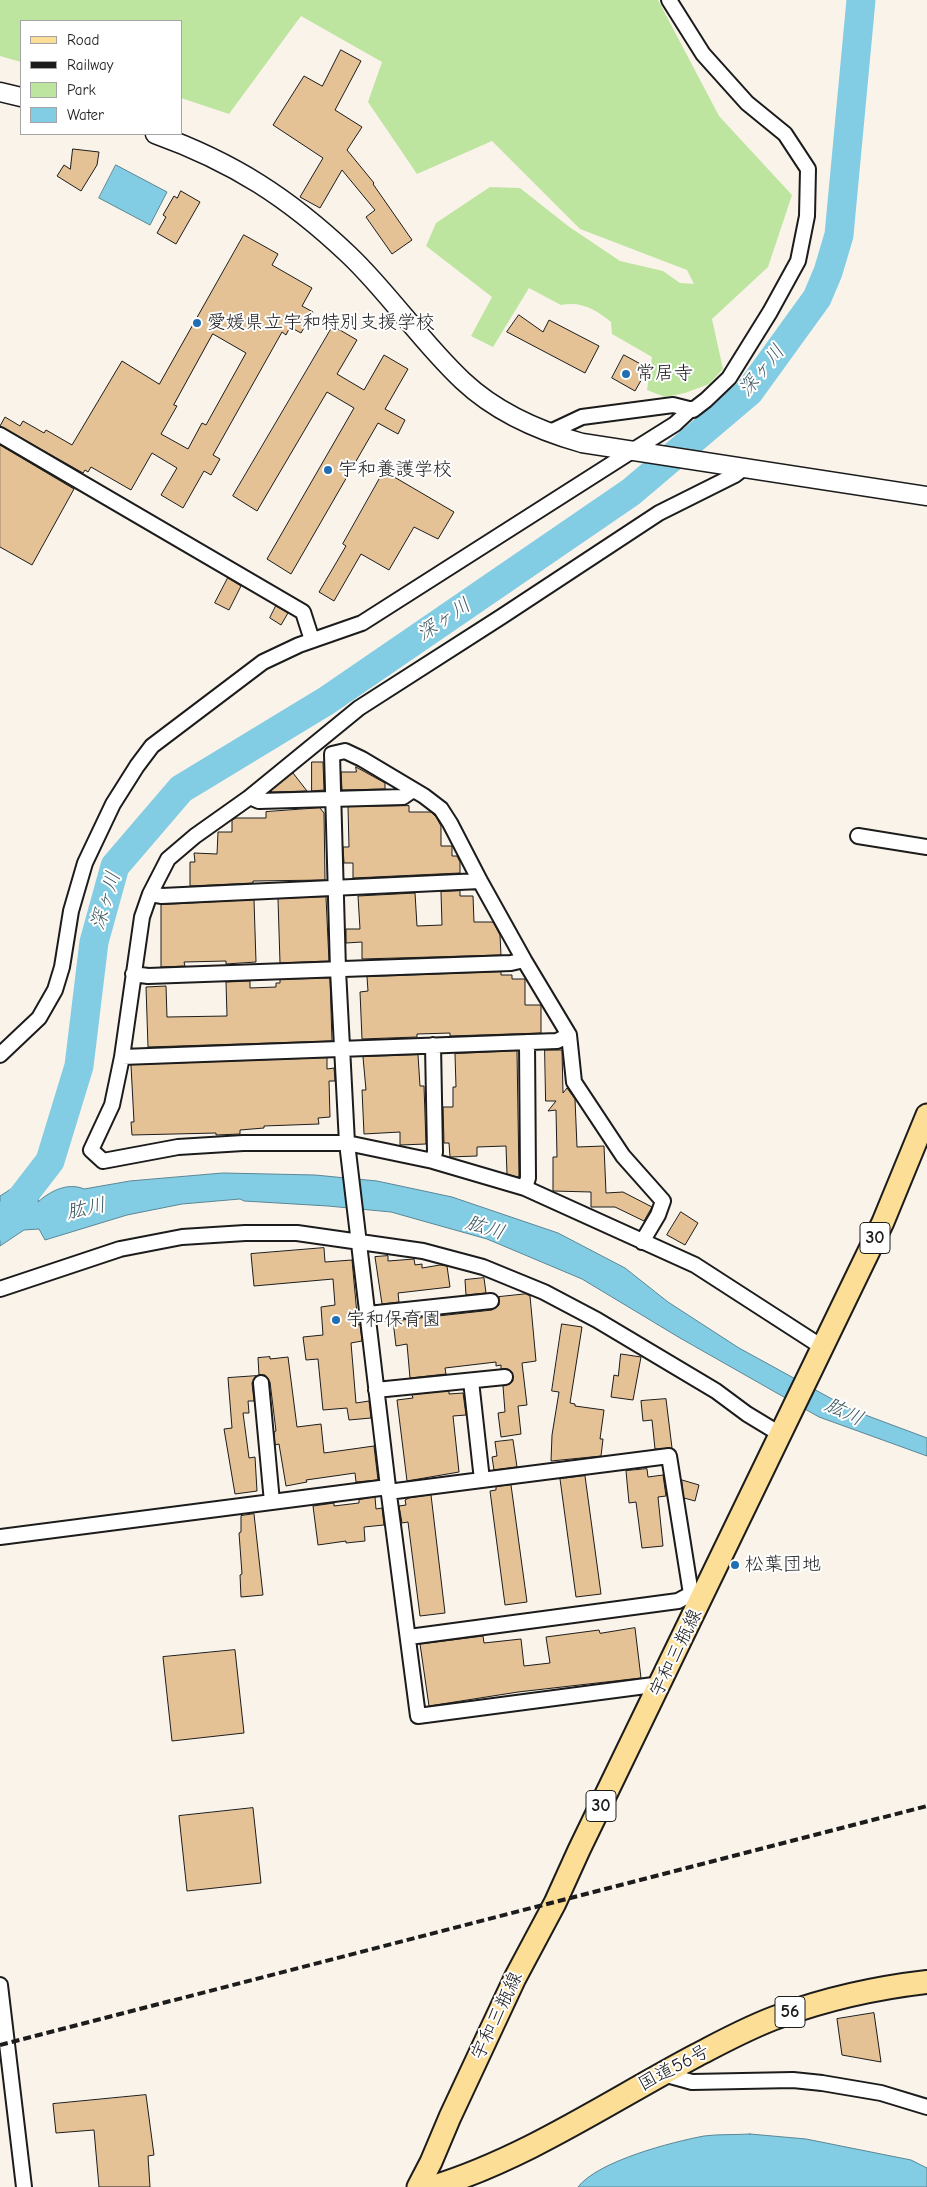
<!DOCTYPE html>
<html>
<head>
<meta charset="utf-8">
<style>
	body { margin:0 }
	#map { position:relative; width:927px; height:2187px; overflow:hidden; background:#faf3ea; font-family:"Comic Neue",sans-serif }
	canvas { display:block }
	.legend { position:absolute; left:20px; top:20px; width:162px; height:115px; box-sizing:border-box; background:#fff; border:1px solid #a4a4a4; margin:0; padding:6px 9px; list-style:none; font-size:15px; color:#1c1c1c }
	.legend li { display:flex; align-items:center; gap:10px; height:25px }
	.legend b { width:25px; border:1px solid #a4a4a4 }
</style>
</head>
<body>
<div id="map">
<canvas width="927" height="2187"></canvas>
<ul class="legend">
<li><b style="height:6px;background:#fdde96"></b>Road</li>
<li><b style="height:6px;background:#1c1c1c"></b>Railway</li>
<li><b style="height:14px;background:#bde5a0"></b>Park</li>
<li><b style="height:14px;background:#83cde4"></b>Water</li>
</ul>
</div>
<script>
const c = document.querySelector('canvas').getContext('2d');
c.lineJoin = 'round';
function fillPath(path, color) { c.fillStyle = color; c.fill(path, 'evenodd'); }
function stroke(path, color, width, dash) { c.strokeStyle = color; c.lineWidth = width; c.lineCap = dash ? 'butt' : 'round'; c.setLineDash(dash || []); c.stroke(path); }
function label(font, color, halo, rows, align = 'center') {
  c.font = font + ' "Comic Neue","Klee One",sans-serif'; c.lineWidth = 4; c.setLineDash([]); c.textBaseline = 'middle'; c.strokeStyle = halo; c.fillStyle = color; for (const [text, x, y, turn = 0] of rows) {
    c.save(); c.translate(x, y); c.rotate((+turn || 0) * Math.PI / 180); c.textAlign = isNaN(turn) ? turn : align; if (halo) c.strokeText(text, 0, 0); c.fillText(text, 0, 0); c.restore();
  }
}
fillPath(new Path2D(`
	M 0,0 L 658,0 L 719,116 L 792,195 L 768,267 L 712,319 L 723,369 L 709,384 L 685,393 L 665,397 L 647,390 L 652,357 L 612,334 L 611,322 C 596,310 582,301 561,305 L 529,288 L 493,347 L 471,336 L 492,297 L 426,246 L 436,223 L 490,187 L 520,188 L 568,226 L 620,261 L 663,271 L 680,283 L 694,284 L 687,270 L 580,229 L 492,141 L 417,174 L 368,102 L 382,62 L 301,16 L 229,114 L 181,98 L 181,21 L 21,21 L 21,62 L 0,56 Z`), '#bde5a0');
const water = new Path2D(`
	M 116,165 L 167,192 L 150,225 L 99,198 Z
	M 223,1173 L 315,1175 L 377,1181 L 452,1197 L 558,1233 L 625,1268 L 668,1302 L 739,1348 L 852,1410 L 927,1438 L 927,1456 L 819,1417 L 680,1338 L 582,1279 L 487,1239 L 391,1212 L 328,1206 L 244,1201 L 240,1199 L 182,1204 L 127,1215 L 45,1240 L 39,1229 L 24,1230 L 0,1246 L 0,1196 L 11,1189 L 40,1193 L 38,1202 C 50,1191 68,1182 84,1189 L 130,1181 Z
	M 750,2134 L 806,2139 L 911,2160 L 927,2168 L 927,2187 L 578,2187 C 598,2161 672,2142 704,2136 C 719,2134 735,2135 750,2134 Z`);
fillPath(water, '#83cde4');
stroke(water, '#5a8694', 1);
stroke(new Path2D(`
	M 0,1226 L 50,1161 L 79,1066 L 94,942 L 115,866 L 181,789 L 326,701 L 631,492 L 749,392 L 817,298 L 828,272 L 839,235 L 861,0`), '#83cde4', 29);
const building = new Path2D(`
	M 341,50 L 361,61 L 335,110 L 362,127 L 347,150 L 374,183 L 373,184 L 412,240 L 392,254 L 366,217 L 375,210 L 342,170 L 320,208 L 300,197 L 323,158 L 273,125 L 304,76 L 322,86 Z
	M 73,149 L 99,152 L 97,165 L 81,191 L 57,176 L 64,165 L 70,169 Z
	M 181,191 L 200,202 L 176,244 L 157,233 L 166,217 L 163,215 L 174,196 L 177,198 Z
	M 244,235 L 278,254 L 272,265 L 312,288 L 302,306 L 313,312 L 301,333 L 290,327 L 286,335 L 282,332 L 213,455 L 220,459 L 211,475 L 204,471 L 183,508 L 161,495 L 177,468 L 152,453 L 131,490 L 91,467 L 88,472 L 85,470 L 83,473 L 0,426 L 5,417 L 20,426 L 23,421 L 44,433 L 46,430 L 72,445 L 122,361 L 159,384 ZM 213,334 L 246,353 L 206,425 L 202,423 L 188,449 L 161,434 L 177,406 L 174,405 Z
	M 519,315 L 543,332 L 549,320 L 599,346 L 585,373 L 507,332 Z
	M 333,326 L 357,340 L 337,374 L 364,390 L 384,355 L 408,369 L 385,409 L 405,420 L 398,434 L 378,423 L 291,574 L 267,559 L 354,408 L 327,392 L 257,511 L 233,496 Z
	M 624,355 L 648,368 L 635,391 L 612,378 Z
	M 0,445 L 74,489 L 32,565 L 0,547 Z
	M 384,471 L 454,512 L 438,539 L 414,527 L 389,570 L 361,554 L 334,601 L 319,592 L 346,546 L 343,544 Z
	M 228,578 L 241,586 L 229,610 L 215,603 Z
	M 276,606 L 288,613 L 281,625 L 270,618 Z
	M 312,762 L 323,762 L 324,790 L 312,791 Z
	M 356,767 L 385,783 L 385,789 L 342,790 L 341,772 L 356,772 Z
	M 293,773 L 307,791 L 272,792 L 271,791 Z
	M 409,806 L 409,812 L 431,812 L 436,817 L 441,826 L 441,846 L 452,846 L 452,856 L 457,856 L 460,862 L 460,873 L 353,878 L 353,863 L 344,863 L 343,847 L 349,847 L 348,807 Z
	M 320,808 L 324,813 L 325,880 L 253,881 L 253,883 L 190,886 L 190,862 L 195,862 L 194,853 L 217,854 L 218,832 L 232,832 L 232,820 L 236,818 L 266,818 L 266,812 Z
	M 460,891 L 460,896 L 473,896 L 474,922 L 493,922 L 500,935 L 501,955 L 362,959 L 362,942 L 346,943 L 346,929 L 360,929 L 358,896 L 415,893 L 417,926 L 442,925 L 441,892 Z
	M 326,897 L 329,961 L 280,963 L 278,899 Z
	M 254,900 L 256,962 L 226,964 L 226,961 L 184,962 L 185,966 L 161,967 L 161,905 Z
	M 501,972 L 501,975 L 512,975 L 512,979 L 525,979 L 525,1005 L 541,1005 L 541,1033 L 450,1036 L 450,1033 L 417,1034 L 417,1037 L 362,1039 L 360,992 L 368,991 L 367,977 Z
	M 330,978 L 332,1041 L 148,1047 L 146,987 L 166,986 L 167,1017 L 227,1016 L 226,982 L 250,981 L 250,988 L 276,987 L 276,983 L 280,983 L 280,980 Z
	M 545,1050 L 562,1050 L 563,1093 L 567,1088 L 575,1099 L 577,1147 L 604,1146 L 606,1193 L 623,1192 L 652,1207 L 644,1221 L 615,1207 L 591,1207 L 591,1192 L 553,1191 L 553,1157 L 557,1157 L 556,1110 L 548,1111 L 556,1101 L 546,1101 Z
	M 517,1051 L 519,1176 L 517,1177 L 507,1174 L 506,1146 L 477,1147 L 477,1156 L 450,1157 L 449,1143 L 444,1143 L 443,1107 L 453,1107 L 453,1087 L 456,1087 L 455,1054 Z
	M 418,1055 L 420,1086 L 424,1086 L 426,1144 L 400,1145 L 400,1132 L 364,1134 L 362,1090 L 366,1090 L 363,1057 Z
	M 327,1058 L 327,1069 L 334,1068 L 335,1081 L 329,1081 L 330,1117 L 318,1118 L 319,1124 L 264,1126 L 264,1128 L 240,1130 L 240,1134 L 216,1135 L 216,1133 L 132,1135 L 131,1122 L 134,1122 L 131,1065 Z
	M 681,1212 L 698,1223 L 685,1245 L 667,1235 Z
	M 324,1248 L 325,1262 L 352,1260 L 358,1325 L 360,1324 L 362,1341 L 351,1343 L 356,1403 L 369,1401 L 371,1418 L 349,1420 L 347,1408 L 323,1410 L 318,1359 L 306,1360 L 303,1337 L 323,1335 L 321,1307 L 335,1305 L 333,1279 L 254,1286 L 251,1254 Z
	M 388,1256 L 388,1261 L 414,1259 L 415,1265 L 422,1264 L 422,1268 L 440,1265 L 447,1266 L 450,1287 L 398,1293 L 399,1302 L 382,1304 L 375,1257 Z
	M 484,1278 L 486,1293 L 466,1295 L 465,1280 Z
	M 526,1294 L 530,1296 L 536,1361 L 522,1363 L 527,1405 L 518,1406 L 521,1434 L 501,1437 L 498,1413 L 505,1412 L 503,1386 L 510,1384 L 513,1381 L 512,1372 L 508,1369 L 501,1369 L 501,1365 L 496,1366 L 496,1362 L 445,1368 L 446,1374 L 410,1378 L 407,1344 L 396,1346 L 393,1321 L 492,1310 L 499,1305 L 499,1297 Z
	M 562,1324 L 582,1327 L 570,1403 L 575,1404 L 575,1406 L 604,1410 L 600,1439 L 603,1439 L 601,1456 L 551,1461 L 552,1435 L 559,1392 L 552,1391 Z
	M 621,1354 L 641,1357 L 633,1400 L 611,1397 L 614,1375 L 618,1376 Z
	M 270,1357 L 270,1359 L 288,1357 L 297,1427 L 321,1424 L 324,1453 L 374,1446 L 378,1480 L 356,1482 L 355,1473 L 306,1480 L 307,1482 L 286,1486 L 279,1444 L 275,1445 L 274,1432 L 276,1431 L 270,1382 L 265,1375 L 259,1375 L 258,1358 Z
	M 256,1376 L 252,1383 L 254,1401 L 248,1401 L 249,1413 L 243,1413 L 249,1458 L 255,1457 L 257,1491 L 235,1494 L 224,1429 L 232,1428 L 228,1378 Z
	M 449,1391 L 449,1394 L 463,1393 L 466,1415 L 453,1416 L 459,1472 L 407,1481 L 397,1400 L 413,1398 L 412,1395 Z
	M 666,1399 L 672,1448 L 655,1449 L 652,1420 L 643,1421 L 641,1401 Z
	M 513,1440 L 517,1467 L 494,1470 L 492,1457 L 497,1456 L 495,1442 Z
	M 647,1469 L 648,1477 L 663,1475 L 666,1496 L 658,1497 L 663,1546 L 642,1548 L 636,1502 L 629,1503 L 626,1471 Z
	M 585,1476 L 601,1594 L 576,1597 L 560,1479 Z
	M 682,1480 L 699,1485 L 695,1501 L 684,1498 Z
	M 511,1485 L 527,1602 L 505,1605 L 490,1491 L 496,1490 L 496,1487 Z
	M 431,1495 L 445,1613 L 420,1616 L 408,1522 L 402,1523 L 399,1506 L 406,1505 L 405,1500 L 409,1498 Z
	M 375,1497 L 376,1509 L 382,1508 L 384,1525 L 364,1527 L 365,1541 L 346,1543 L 346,1541 L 318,1545 L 313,1506 L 334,1503 L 334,1506 L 359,1503 L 359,1500 Z
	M 254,1514 L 263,1595 L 241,1597 L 240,1575 L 242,1574 L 239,1533 L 241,1532 L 241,1516 Z
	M 635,1628 L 641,1678 L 518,1692 L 429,1706 L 420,1644 L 483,1636 L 484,1643 L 521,1639 L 524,1666 L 550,1663 L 546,1637 L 599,1630 L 600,1633 Z
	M 235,1650 L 244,1733 L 172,1741 L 163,1657 Z
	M 253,1808 L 261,1883 L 187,1891 L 179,1816 Z
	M 874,2013 L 881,2062 L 842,2055 L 837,2019 Z
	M 146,2095 L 154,2155 L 148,2156 L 150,2187 L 99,2187 L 94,2130 L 56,2133 L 53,2104 Z`);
fillPath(building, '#e5c296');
stroke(building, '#1c1c1c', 1);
const minor = new Path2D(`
	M 548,433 L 582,417 L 673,405 L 693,410 L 706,400 L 729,378 L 770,312 L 798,261 L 807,216 L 808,169 L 785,134 L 747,103 L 703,54 L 669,0
	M 0,435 L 303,612 L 312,640
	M 744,468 L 735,475 L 659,513 L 501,617 L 359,708 L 250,797 L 195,836 L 168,859 L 150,894 L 142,917 L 122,1057 L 112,1105 L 91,1150 L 103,1161 L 178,1147 L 243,1143 L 347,1143 L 433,1161 L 525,1188 L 695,1265 L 822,1347
	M 250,797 L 259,801 L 403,797 L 413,790
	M 858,836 L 927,847
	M 150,894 L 162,896 L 480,881
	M 524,960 L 480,881 L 450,823 L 441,809 L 424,796 L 362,759 L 345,751 L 332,754 L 338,970 L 347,1143 L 388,1487 L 418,1716 L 661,1684
	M 133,974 L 148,976 L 511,963 L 524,960 L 569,1035 L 574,1082 L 623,1156 L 663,1201 L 658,1215 L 642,1242
	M 433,1045 L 435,1152 L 433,1161
	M 0,1055 L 39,1018 L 55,990 L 62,967 L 71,911 L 85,863 L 113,804 L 137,766 L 152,746 L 263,662 L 299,645 L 362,623 L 632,451 L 675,424 L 691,409
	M 122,1057 L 557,1041 L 569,1035
	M 525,1188 L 528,1178 L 527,1042
	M 0,1289 L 120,1249 L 182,1237 L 245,1233 L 297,1233 L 423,1251 L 483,1267 L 544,1292 L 597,1320 L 716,1391 L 747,1414 L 780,1434
	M 368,1314 L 491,1301
	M 471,1381 L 482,1480
	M 261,1383 L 272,1502
	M 376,1390 L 505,1377
	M 388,1492 L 669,1456 L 691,1594
	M 0,1537 L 388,1487
	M 409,1637 L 678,1601 L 691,1594 L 699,1596
	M 0,1985 L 24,2187
	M 663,2074 L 692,2082 L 793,2080 L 822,2083 L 881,2093 L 927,2107`);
const tertiary = new Path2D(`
	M 0,92 L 21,97
	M 155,134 C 233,162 289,198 349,255 C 390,294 422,343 463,381 C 496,412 539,431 582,443 L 927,496`);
const primary = new Path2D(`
	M 418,2187 L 431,2162 L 450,2117 L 515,1978 L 555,1903 L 579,1850 L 883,1222 L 927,1115`);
const trunk = new Path2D(`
	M 433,2187 C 527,2158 610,2101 697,2055 C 724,2041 751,2026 780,2016 C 829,1998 875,1988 927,1982`);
stroke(minor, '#1c1c1c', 18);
stroke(tertiary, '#1c1c1c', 21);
stroke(primary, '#1c1c1c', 25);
stroke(trunk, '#1c1c1c', 26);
stroke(minor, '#fff', 14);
stroke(tertiary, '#fff', 18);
stroke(primary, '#fdde96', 21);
stroke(trunk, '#fdde96', 22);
stroke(new Path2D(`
	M 0,2045 L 927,1806`), '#1c1c1c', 4, [8, 4]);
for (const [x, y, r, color] of [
	[197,323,5,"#1f6fb2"],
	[626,374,5,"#1f6fb2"],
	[328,470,5,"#1f6fb2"],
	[336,1320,5,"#1f6fb2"],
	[735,1565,5,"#1f6fb2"]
]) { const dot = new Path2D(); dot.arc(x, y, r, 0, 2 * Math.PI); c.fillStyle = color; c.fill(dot); stroke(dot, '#fff', 2); }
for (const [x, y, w] of [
	[875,1238,30],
	[601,1806,30],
	[790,2012,30]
]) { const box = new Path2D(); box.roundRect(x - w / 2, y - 15.5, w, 31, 4); c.fillStyle = '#fff'; c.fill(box); stroke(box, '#1c1c1c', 1); }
label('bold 18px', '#1c1c1c', null, [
	["30",875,1238],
	["30",601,1806],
	["56",790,2012]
]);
label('19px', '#1c1c1c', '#fff', [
	["愛媛県立宇和特別支援学校",207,323],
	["常居寺",636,374],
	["宇和養護学校",338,470],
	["宇和保育園",346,1320],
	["松葉団地",745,1565]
], 'left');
label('19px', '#1c1c1c', '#fff', [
	["宇和三瓶線",676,1653,-64],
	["宇和三瓶線",497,2016,-65],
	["国道56号",674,2068,-28]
]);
label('italic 20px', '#405a62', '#fff', [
	["深ヶ川",762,371,-51],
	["深ヶ川",444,620,-34],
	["深ヶ川",106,901,-73],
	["肱川",86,1209,-12],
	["肱川",485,1228,17],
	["肱川",844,1412,25]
]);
</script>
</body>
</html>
